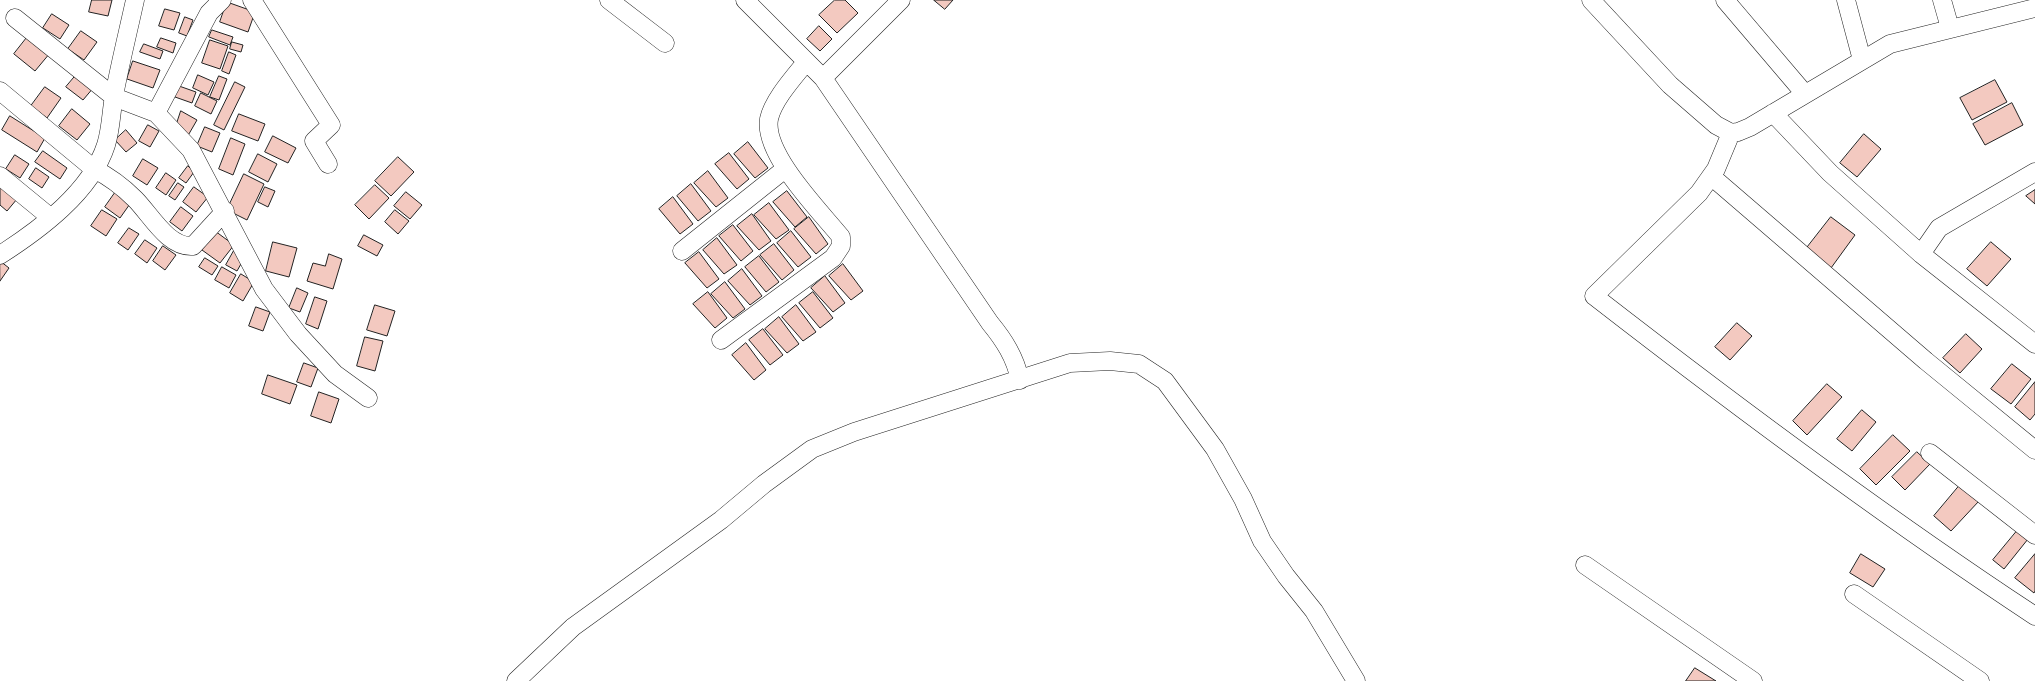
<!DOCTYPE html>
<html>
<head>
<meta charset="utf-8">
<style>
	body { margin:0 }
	canvas { display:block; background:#fff }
</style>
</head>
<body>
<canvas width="2035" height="681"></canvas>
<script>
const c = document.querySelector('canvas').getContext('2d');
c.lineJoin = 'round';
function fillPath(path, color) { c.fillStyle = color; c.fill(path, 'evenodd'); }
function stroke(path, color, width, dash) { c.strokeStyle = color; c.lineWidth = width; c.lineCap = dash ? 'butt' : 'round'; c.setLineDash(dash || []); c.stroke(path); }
const building = new Path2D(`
	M 92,0 L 112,0 L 108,16 L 89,12 Z
	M 835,0 L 845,0 L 858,13 L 837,33 L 819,15 Z
	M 934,0 L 953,0 L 945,9 Z
	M 227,2 L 255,12 L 248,32 L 220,22 Z
	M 165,9 L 180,13 L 174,30 L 159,26 Z
	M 52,14 L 69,25 L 60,39 L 43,28 Z
	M 185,17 L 193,20 L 187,36 L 179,33 Z
	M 819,26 L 832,39 L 820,51 L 807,39 Z
	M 212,30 L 233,37 L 230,45 L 209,37 Z
	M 81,31 L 97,42 L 84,60 L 68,49 Z
	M 29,35 L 50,53 L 35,71 L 14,54 Z
	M 161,38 L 176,43 L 173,53 L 157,47 Z
	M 210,40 L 228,46 L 220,69 L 202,63 Z
	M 232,42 L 243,45 L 241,52 L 230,49 Z
	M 144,44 L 163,51 L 160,59 L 140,52 Z
	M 229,52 L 236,55 L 229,74 L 222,71 Z
	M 133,61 L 160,70 L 153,88 L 127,79 Z
	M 77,74 L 94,87 L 83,100 L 66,87 Z
	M 198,75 L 214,82 L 208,95 L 193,88 Z
	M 219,76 L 227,79 L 219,100 L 210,97 Z
	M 1995,80 L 2007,102 L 1972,120 L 1960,98 Z
	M 235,82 L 245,87 L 224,130 L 214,125 Z
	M 179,86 L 196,92 L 192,103 L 175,97 Z
	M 45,87 L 61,98 L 47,118 L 31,106 Z
	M 201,93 L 217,101 L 211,114 L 195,106 Z
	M 2012,103 L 2023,125 L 1985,145 L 1973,124 Z
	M 72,109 L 90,124 L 77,140 L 59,126 Z
	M 181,111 L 197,120 L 186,139 L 176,126 Z
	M 239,114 L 265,124 L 258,141 L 232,131 Z
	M 10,116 L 45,138 L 37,152 L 2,130 Z
	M 148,125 L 159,131 L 150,147 L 139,141 Z
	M 205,127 L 220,133 L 212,152 L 197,146 Z
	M 126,130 L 137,143 L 126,152 L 115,140 Z
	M 1864,134 L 1881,149 L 1857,177 L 1840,163 Z
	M 273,136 L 296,148 L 288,163 L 265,152 Z
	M 231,138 L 245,144 L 233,175 L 219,169 Z
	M 748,142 L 768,168 L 755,178 L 734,154 Z
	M 43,151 L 67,168 L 60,179 L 35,162 Z
	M 729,153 L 749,179 L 737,189 L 715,164 Z
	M 258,154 L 277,164 L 268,182 L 249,172 Z
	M 15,155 L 29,164 L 20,178 L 6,169 Z
	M 398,157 L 414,172 L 391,196 L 375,181 Z
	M 143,159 L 158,168 L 147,185 L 133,176 Z
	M 188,166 L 194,172 L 186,183 L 179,178 Z
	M 36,168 L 49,177 L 42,188 L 29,179 Z
	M 708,171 L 728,198 L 716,207 L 694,183 Z
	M 166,173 L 176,180 L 166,195 L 156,188 Z
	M 244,174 L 264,184 L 247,220 L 227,210 Z
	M 178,183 L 184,187 L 175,200 L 169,196 Z
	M 691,184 L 711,211 L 698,221 L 677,196 Z
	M 375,185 L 389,198 L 369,219 L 355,205 Z
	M 2,186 L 17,199 L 7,211 L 0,205 L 0,189 Z
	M 194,187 L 208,197 L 196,212 L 183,202 Z
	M 265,187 L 275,191 L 268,207 L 258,202 Z
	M 117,190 L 132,201 L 120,218 L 105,207 Z
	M 2035,190 L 2035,204 L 2026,196 Z
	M 787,191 L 807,217 L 795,227 L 773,202 Z
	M 406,192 L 422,205 L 410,219 L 394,206 Z
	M 673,197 L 693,224 L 680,234 L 659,209 Z
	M 769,203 L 789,230 L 776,239 L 754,215 Z
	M 181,207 L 193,216 L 182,231 L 170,222 Z
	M 102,210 L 117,219 L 106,236 L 91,226 Z
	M 395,210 L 409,221 L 398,234 L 385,222 Z
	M 752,214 L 771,241 L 759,250 L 737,226 Z
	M 809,217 L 828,244 L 816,254 L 794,229 Z
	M 1831,217 L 1855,235 L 1831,268 L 1806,249 Z
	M 733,225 L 753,251 L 741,261 L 719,236 Z
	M 129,228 L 139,234 L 128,250 L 118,243 Z
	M 215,231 L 234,245 L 220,263 L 202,250 Z
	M 791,231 L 811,257 L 798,267 L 777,243 Z
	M 364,235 L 383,245 L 377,256 L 358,246 Z
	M 717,238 L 737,265 L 724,274 L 703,250 Z
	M 145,240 L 157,248 L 147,263 L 135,254 Z
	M 273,242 L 297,248 L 289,277 L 266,271 Z
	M 1991,242 L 2011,259 L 1987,286 L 1967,269 Z
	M 774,244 L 794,270 L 782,280 L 760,255 Z
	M 163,246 L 176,255 L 165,270 L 153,261 Z
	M 235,249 L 246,255 L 237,271 L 226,265 Z
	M 699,252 L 719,279 L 707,288 L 685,263 Z
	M 329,254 L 342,259 L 333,289 L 307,281 L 313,263 L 325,266 Z
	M 759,256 L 779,282 L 766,292 L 745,267 Z
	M 205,258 L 218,266 L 212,275 L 199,267 Z
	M 0,261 L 9,268 L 0,281 Z
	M 843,264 L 863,291 L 851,300 L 829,276 Z
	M 222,267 L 236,275 L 229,288 L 215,280 Z
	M 742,269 L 762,296 L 750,305 L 728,281 Z
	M 241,274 L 254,282 L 243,301 L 230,293 Z
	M 825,276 L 845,303 L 833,312 L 811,288 Z
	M 725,282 L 745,309 L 733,318 L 711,294 Z
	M 297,288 L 308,293 L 300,312 L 289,308 Z
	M 708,292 L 727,318 L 715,328 L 693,304 Z
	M 813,292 L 833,318 L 820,328 L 799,303 Z
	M 315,297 L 327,301 L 318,329 L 306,324 Z
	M 375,305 L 395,311 L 387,336 L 367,330 Z
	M 796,305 L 816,332 L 803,341 L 782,317 Z
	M 256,307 L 270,312 L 263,331 L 249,326 Z
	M 779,317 L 799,344 L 787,353 L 765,329 Z
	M 1737,323 L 1752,336 L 1730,360 L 1715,347 Z
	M 763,329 L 783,355 L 770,365 L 749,340 Z
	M 1966,334 L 1982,349 L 1960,373 L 1943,358 Z
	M 365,337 L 383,341 L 375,371 L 357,366 Z
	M 746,343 L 766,370 L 754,380 L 732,355 Z
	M 304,363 L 318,368 L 311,387 L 297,382 Z
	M 2012,364 L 2031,379 L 2011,404 L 1991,389 Z
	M 268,375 L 297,385 L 290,404 L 262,394 Z
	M 2035,382 L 2035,414 L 2030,420 L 2015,407 Z
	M 1827,384 L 1842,397 L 1807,435 L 1793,421 Z
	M 319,392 L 339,399 L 331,423 L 311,416 Z
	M 1862,410 L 1876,422 L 1852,451 L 1837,439 Z
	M 1893,435 L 1910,451 L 1876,485 L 1860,469 Z
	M 1917,452 L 1930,464 L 1905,490 L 1892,477 Z
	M 1960,485 L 1979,501 L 1951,531 L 1934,516 Z
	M 2017,531 L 2028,539 L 2004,569 L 1993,560 Z
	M 1861,554 L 1885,569 L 1873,587 L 1850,573 Z
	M 2035,554 L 2035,591 L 2034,593 L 2015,578 Z
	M 1695,668 L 1716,681 L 1686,681 Z`);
fillPath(building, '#f3c9c0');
stroke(building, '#222', 1);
const minor = new Path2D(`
	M 252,0 L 331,125 L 314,141 L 328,164
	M 609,0 L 665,43
	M 745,0 L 823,78 L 990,323 C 1004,340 1015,357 1020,380
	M 1591,0 L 1670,85 L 1716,125 L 1731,133 L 1738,132 L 1750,127 L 1890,44 L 2035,8
	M 1725,0 L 1805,94
	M 1846,0 L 1862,60
	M 1942,0 L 1950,28
	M 15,18 L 114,97 L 156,113 L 191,150 L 264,289 L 298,334 L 335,374 L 368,398
	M 823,78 L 901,0
	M 0,91 L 94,169 C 110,177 123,187 135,199 C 151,215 168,248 193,246 L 225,211
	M 156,113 L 209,13 L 222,0
	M 1773,113 L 1830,173 L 1921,254 L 2035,344
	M 1731,133 L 1716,169 L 1699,193 L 1594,296 C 1737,407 1883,516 2035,616
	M 0,176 L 50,217
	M 1711,176 L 1926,361 L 2035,450
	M 682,251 L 785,169
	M 1921,254 L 1939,228 L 2035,172
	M 0,255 C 39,230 91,192 106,145 C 111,129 111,113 114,96 C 120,64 128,32 135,0
	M 721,340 L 833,258 L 841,246 L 841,237 C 820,211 763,154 769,119 C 773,100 794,77 806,62
	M 1930,453 L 2035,535
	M 1585,565 L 1753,681
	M 1854,594 L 1980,681
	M 516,681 L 573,627 L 721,520 L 764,484 L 812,449 L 854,432 L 1070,363 L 1110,361 L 1139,364 L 1165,381 L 1215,449 L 1243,499 L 1262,541 L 1286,576 L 1314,611 L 1356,681`);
stroke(minor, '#222', 19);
stroke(minor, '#fff', 18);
</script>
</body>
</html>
